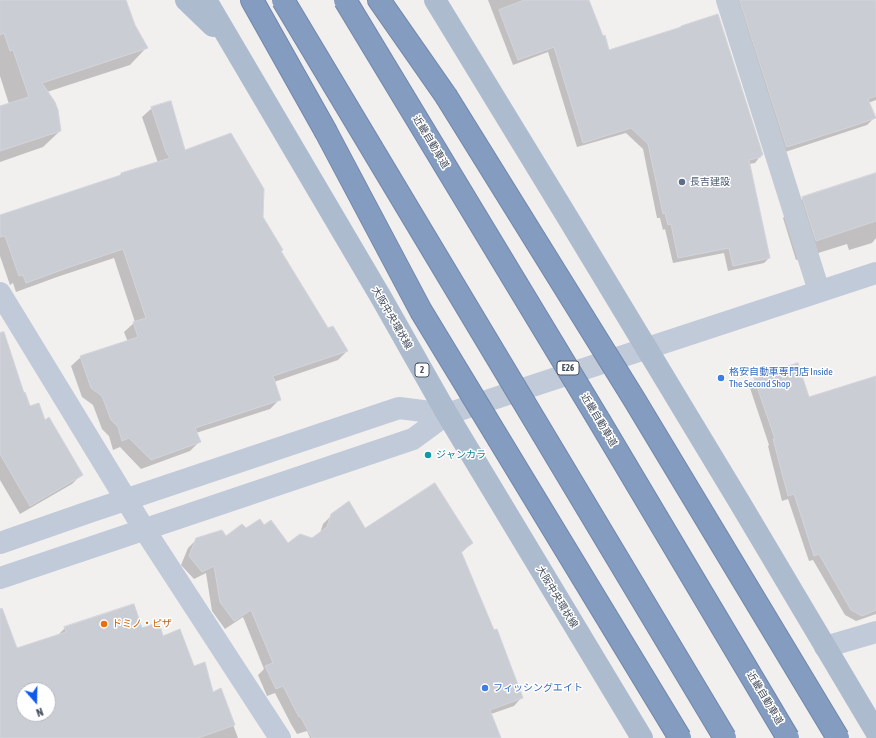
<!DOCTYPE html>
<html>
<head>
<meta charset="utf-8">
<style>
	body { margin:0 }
	#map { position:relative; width:876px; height:738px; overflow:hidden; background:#f2efef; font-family:"Asap Condensed",sans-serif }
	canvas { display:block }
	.north { position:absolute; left:16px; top:682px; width:40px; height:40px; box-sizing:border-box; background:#fff; border:1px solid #b5b9bf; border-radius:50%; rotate:160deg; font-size:11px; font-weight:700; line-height:16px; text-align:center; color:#46505e }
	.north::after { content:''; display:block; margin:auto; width:14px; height:18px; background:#105aeb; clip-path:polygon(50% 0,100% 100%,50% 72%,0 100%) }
</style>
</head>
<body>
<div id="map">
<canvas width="876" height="738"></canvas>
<div class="north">N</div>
</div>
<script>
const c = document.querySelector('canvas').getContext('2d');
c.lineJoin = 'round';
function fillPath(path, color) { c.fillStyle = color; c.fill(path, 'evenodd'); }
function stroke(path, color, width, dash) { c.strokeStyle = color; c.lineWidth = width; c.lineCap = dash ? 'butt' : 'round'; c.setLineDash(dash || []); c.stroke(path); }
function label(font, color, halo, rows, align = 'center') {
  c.font = font + ' "Asap Condensed","Noto Sans JP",sans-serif'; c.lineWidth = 3; c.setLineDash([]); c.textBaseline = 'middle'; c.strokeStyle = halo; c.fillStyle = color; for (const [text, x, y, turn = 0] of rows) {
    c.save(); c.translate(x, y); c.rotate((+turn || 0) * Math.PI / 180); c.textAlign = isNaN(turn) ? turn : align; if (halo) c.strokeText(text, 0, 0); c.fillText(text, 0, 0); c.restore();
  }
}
fillPath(new Path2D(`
	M 0,0 L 125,0 L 134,25 L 146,48 L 130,65 L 47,92 L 60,131 L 43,147 L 0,162 L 0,107 L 9,104 L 0,76 Z
	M 488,0 L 588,0 L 609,51 L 762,154 L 755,163 L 749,164 L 769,258 L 764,263 L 728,271 L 724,253 L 673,263 L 665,229 L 663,230 L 660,218 L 657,218 L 643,149 L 626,133 L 577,147 L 548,52 L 513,65 Z
	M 729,0 L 876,0 L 876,100 L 868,103 L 874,118 L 867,125 L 779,154 Z
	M 152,108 L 184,151 L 262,217 L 280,251 L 328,329 L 347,351 L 338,360 L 274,382 L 279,400 L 270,409 L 196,433 L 199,442 L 190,451 L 141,469 L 120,447 L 113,450 L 109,436 L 102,429 L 93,405 L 82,397 L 71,366 L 81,357 L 128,342 L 124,332 L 135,322 L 114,258 L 57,277 L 16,292 L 13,283 L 10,285 L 0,256 L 0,216 L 119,176 L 121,174 L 158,163 L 142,117 Z
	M 876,174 L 876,238 L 872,243 L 849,250 L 847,244 L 796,260 L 783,218 L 803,198 Z
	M 0,355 L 23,394 L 30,407 L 44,421 L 82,474 L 72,484 L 20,514 L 0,480 Z
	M 876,377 L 876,614 L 856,621 L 845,615 L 813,560 L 809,561 L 788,499 L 782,501 L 768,446 L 769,445 L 749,385 L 755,379 L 809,399 Z
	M 332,515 L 365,529 L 472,543 L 461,553 L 522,697 L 514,706 L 491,714 L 500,738 L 310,738 L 307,731 L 297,734 L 291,724 L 275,693 L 267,696 L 258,675 L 264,669 L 243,617 L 225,629 L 212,611 L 206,573 L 194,579 L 181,565 L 188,548 L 197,539 L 226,538 L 245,530 L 264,526 L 287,545 L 312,539 L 320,533 L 323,524 Z
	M 65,628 L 142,630 L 163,637 L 193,668 L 213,693 L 220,690 L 238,738 L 0,738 L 0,636 L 16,649 L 58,635 ZM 24,690 L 48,690 L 48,714 L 24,714 Z`), '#0003');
const building = new Path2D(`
	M 0,0 L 126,0 L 135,25 L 148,48 L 42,83 L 55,102 L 58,110 L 61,131 L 0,151 L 0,106 L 29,97 L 13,50 L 10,51 L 4,33 L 0,35 Z
	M 525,0 L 589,0 L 603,36 L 605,35 L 609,50 L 681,27 L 681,26 L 718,14 L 763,155 L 761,155 L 761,157 L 749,160 L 770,258 L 733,266 L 729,248 L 678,258 L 671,224 L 668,225 L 665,213 L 663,214 L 648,144 L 631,128 L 583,143 L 554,47 L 518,60 L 499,10 Z
	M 740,0 L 876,0 L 876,96 L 868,99 L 876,118 L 850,127 L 787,147 Z
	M 171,101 L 185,150 L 231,133 L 264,189 L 263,217 L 283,250 L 281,251 L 328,328 L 333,326 L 348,351 L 273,376 L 281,400 L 195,428 L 201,442 L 151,460 L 129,438 L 122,441 L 118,427 L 111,420 L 102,396 L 91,388 L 80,356 L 138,337 L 133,322 L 146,318 L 123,249 L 67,268 L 26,283 L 23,275 L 19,276 L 5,236 L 0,237 L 0,215 L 121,175 L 121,173 L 170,158 L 166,152 L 151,107 Z
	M 876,173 L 876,221 L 816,241 L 802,197 Z
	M 4,332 L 24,393 L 25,392 L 30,406 L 39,403 L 45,420 L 49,417 L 83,475 L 30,506 L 0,454 L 0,333 Z
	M 798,363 L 809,397 L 876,376 L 876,610 L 862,616 L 851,610 L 819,554 L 814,556 L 794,494 L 788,496 L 773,439 L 775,439 L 754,378 Z
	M 435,483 L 473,543 L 461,551 L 494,630 L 497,629 L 523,698 L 490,710 L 501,738 L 312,738 L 300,716 L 299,717 L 283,686 L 276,689 L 265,666 L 273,663 L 251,610 L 234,621 L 220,602 L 214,566 L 202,572 L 189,556 L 196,538 L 222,530 L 226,536 L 242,524 L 246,528 L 260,519 L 264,525 L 271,520 L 288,543 L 300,534 L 312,538 L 327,527 L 331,514 L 349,501 L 365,528 Z
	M 134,604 L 142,628 L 159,622 L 163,636 L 180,629 L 194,666 L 205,662 L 213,692 L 221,688 L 235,725 L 198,738 L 0,738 L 0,609 L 2,608 L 17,648 L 66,632 L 64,627 ZM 24,690 L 48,690 L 48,714 L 24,714 Z`);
fillPath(building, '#cbcdd5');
stroke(building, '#d3d4db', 1);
const highway = new Path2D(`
	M 252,0 L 325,130
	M 379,0 L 446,96`);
stroke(highway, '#7087ac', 24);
stroke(new Path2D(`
	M 727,0 L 819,291`), '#c2cad5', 22);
stroke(new Path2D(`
	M 0,293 L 144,529 L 280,738
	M 0,543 L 89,512 L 399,408 L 447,414
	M 0,578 L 413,439 L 447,414 L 876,273
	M 825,647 L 876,632`), '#c1cad9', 22);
stroke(new Path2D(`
	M 186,0 L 213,26
	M 206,0 L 382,299 L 447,414 L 642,738
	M 435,0 L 571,223 L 740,503 L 876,732`), '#adbbcf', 22);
stroke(highway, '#849cc0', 22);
const highwayBridge = new Path2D(`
	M 283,0 L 725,738
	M 345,0 L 600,422 L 788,738
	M 446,96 L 634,399 L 838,738
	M 325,130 L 421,311 L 680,738`);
stroke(highwayBridge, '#7087ac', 24, []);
stroke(highwayBridge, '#849cc0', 22);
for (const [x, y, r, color] of [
	[682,182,4,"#5c6f8a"],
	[721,378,4,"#3f7fe0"],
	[428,455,4,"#0f9aa8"],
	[104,624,4,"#e8710a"],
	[485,688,4,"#3f7fe0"]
]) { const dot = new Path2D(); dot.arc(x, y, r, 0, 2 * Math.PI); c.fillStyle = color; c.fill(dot); stroke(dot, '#fff', 1.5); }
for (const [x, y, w] of [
	[568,368,22],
	[422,370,14]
]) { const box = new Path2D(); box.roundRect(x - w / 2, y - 7, w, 14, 3); c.fillStyle = '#fff'; c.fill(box); stroke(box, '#46505e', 1); }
label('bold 9px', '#46505e', null, [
	["E26",568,368],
	["2",422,370]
]);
label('10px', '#46505e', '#fff', [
	["近畿自動車道",431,142,59],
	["大阪中央環状線",392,318,60],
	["近畿自動車道",599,420,59],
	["大阪中央環状線",557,597,59],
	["近畿自動車道",765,698,59]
]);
label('10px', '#4e5e75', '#fff', [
	["長吉建設",690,182]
], 'left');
label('10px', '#366cbe', '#fff', [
	["格安自動車専門店 Inside",729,372],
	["The Second Shop",729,384],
	["フィッシングエイト",493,688]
], 'left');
label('10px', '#0d838f', '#fff', [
	["ジャンカラ",436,455]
], 'left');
label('10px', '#c56008', '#fff', [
	["ドミノ・ピザ",112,624]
], 'left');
</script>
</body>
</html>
